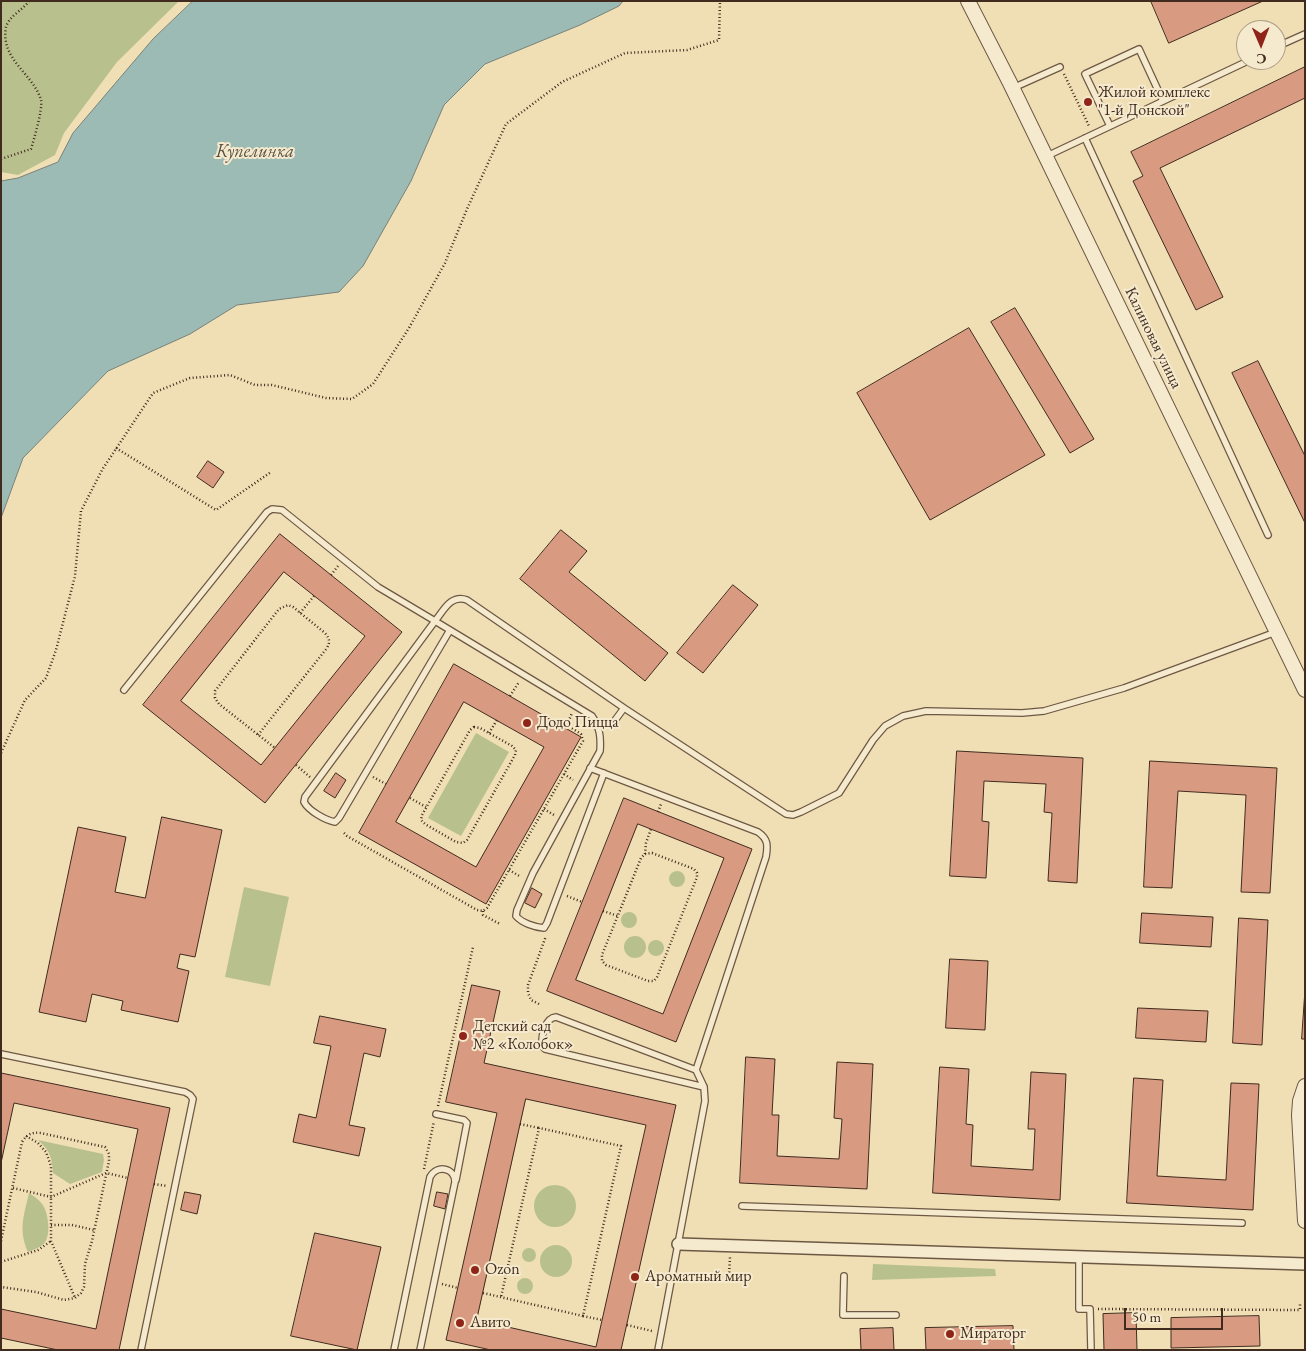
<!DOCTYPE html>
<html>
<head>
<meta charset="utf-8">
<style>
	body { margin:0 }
	#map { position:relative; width:1306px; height:1351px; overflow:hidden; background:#f0deb4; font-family:"EB Garamond",serif }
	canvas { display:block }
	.frame { position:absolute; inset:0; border:2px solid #412b1e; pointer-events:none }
	.north { position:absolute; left:1236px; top:20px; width:50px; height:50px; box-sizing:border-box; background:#f5eace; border:1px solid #ad9e88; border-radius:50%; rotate:179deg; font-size:14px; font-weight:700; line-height:20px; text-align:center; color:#412b1e }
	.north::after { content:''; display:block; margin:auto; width:18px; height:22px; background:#8f2418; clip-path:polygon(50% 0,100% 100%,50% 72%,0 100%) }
	.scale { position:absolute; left:1124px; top:1308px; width:99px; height:22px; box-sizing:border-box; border:2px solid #412b1e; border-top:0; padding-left:6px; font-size:15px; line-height:18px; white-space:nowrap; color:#412b1e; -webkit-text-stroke:4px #f5eace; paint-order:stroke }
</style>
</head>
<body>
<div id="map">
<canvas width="1306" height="1351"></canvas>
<div class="frame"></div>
<div class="north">С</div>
<div class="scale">50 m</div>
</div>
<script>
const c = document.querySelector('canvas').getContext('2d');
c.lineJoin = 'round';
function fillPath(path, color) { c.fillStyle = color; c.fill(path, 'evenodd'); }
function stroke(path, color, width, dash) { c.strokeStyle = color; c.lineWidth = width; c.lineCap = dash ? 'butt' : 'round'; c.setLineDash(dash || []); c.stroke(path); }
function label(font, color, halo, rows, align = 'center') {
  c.font = font + ' "EB Garamond",serif'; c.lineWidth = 4; c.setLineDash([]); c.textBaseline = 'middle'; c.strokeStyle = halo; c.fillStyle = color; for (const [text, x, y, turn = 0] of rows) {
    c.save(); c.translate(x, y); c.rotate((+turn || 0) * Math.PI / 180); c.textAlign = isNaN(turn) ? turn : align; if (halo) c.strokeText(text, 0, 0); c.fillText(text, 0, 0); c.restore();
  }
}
fillPath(new Path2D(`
	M 1,1 L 179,1 L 117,62 L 64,133 L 55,155 L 18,175 L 1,172 Z
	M 476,733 L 509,752 L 461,836 L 428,818 Z
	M669 879a8 8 0 1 1 16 0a8 8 0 1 1-16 0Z
	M 244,887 L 289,897 L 270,986 L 225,977 Z
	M621 920a8 8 0 1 1 16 0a8 8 0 1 1-16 0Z
	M624 947a11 11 0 1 1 22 0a11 11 0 1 1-22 0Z
	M648 948a8 8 0 1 1 16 0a8 8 0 1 1-16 0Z
	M 38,1140 L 103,1154 L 104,1160 L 102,1172 L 70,1184 L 53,1173 C 52,1157 50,1151 38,1140 Z
	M534 1206a21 21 0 1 1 42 0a21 21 0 1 1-42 0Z
	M 29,1193 C 35,1197 40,1200 44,1207 C 48,1215 51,1234 45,1242 C 41,1248 34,1249 28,1252 C 18,1230 24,1215 29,1193 Z
	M540 1261a16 16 0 1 1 32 0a16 16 0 1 1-32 0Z
	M522 1255a7 7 0 1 1 14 0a7 7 0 1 1-14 0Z
	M 873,1264 L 995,1269 L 996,1276 L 872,1280 Z
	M517 1286a8 8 0 1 1 16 0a8 8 0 1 1-16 0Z`), '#b8c18e');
const water = new Path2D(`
	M 193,1 L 623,1 L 619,6 L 580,25 L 485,64 L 444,105 L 411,181 L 363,266 L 339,292 L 237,305 L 190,334 L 108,371 L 23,458 L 1,518 L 1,181 L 18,178 L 58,162 L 73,133 L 153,39 Z`);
fillPath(water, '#9dbbb5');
stroke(water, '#788179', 1);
const building = new Path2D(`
	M 1151,1 L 1263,1 L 1169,43 Z
	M 1305,67 L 1305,98 L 1160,168 L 1223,297 L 1196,310 L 1133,181 L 1143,176 L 1131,152 Z
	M 1015,308 L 1094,439 L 1070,453 L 991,322 Z
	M 969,328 L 1045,455 L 930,520 L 857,393 Z
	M 1258,361 L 1305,456 L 1305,523 L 1232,373 Z
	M 208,461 L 224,472 L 213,488 L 197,477 Z
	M 561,530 L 587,551 L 569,572 L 668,653 L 645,681 L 520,579 Z
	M 280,534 L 402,632 L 265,803 L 143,705 ZM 284,572 L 365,636 L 261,765 L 181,701 Z
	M 733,585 L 758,605 L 703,673 L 677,653 Z
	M 454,664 L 581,737 L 486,904 L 359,833 ZM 464,702 L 544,747 L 476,867 L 396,822 Z
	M 957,751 L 1083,758 L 1077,883 L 1048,881 L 1052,813 L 1044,812 L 1046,784 L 984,781 L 982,821 L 989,822 L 986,878 L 950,876 Z
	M 1150,761 L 1277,768 L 1270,893 L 1241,892 L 1246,795 L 1178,791 L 1172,888 L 1144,887 Z
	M 336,773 L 346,780 L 335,798 L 324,791 Z
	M 624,798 L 752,849 L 676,1042 L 547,991 ZM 638,824 L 724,858 L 663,1014 L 576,980 Z
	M 162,817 L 222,830 L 195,957 L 180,954 L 177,968 L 189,971 L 178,1022 L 121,1010 L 123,1001 L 92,994 L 86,1022 L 39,1012 L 78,827 L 126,837 L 115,892 L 145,898 Z
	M 532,888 L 542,894 L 535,908 L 525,903 Z
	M 1142,913 L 1213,917 L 1211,947 L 1140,943 Z
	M 1239,918 L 1268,920 L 1262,1045 L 1233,1043 Z
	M 950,959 L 988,961 L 985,1030 L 946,1028 Z
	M 472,985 L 500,991 L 484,1063 L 676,1105 L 621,1350 L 491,1350 L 446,1340 L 497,1113 L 446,1102 ZM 526,1099 L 646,1125 L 596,1347 L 477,1320 Z
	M 1305,990 L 1305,1039 L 1302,1039 Z
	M 1138,1008 L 1208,1011 L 1206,1042 L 1136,1038 Z
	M 320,1016 L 386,1029 L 380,1057 L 364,1053 L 349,1125 L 365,1128 L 359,1156 L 293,1142 L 299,1114 L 316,1118 L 331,1046 L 314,1043 Z
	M 746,1057 L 775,1059 L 772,1115 L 779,1115 L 777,1156 L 839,1159 L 842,1119 L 834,1118 L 837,1062 L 873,1064 L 867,1189 L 740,1183 Z
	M 940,1067 L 969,1069 L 966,1124 L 973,1125 L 971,1166 L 1033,1170 L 1035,1129 L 1028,1129 L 1031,1072 L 1066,1074 L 1060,1200 L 933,1193 Z
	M 1,1073 L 170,1108 L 119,1350 L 58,1350 L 1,1338 L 1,1309 L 96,1329 L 138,1129 L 14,1103 L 1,1163 Z
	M 1134,1078 L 1163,1080 L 1157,1176 L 1226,1180 L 1231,1083 L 1259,1084 L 1253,1210 L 1127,1203 Z
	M 185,1192 L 201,1195 L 197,1214 L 181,1210 Z
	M 437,1192 L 448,1194 L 445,1209 L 434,1206 Z
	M 315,1233 L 381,1247 L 357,1350 L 291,1336 Z
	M 1136,1313 L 1137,1350 L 1104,1350 L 1103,1314 Z
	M 1259,1316 L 1260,1346 L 1171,1348 L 1171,1318 Z
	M 1013,1326 L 1014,1350 L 926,1350 L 925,1328 Z
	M 893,1328 L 894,1350 L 861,1350 L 860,1329 Z`);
fillPath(building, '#d89b82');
stroke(building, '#412b1e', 1);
const service = new Path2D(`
	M 1276,47 L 1305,34
	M 1013,88 L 1060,67
	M 1110,126 L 1085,74 L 1139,49 L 1163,101
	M 1085,138 L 1268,535
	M 1047,156 L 1250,60
	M 450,630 L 339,818 L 335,822 C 325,820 309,811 304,802 L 305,797 L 435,621 C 487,653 540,684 592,716 C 600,728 601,737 600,751 L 533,873 L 517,910 L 516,916 C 522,923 534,927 544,928 L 547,923 L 604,773
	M 124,690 L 267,512 L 272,509 L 282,510 L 378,587 L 435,621 C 444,610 451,594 467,600 L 624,708 L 786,814 L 793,815 L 801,812 L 839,793 L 873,740 L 885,726 L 903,716 L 926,711 L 1022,713 L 1044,711 L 1124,688 L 1276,632
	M 598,725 L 613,723 L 624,708
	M 590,768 L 758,832 C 768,839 768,845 766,857 L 696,1070 L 704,1087 L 705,1101 L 658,1350
	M 1,1054 L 185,1092 L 190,1095 L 193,1099 L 141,1350
	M 696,1070 L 556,1017 C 545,1018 541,1036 542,1046 L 545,1049 L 704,1087
	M 436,1114 L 464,1120 L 467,1123 L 456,1180
	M 742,1206 L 1242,1223
	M 1079,1257 L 1079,1309 L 1090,1309 L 1091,1350
	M 844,1276 L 843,1315 L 896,1315
	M 394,1350 L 430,1177 C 437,1164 455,1168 455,1182 L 420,1350`);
const minor = new Path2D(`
	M 678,1244 L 1305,1264`);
const tertiary = new Path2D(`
	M 968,1 L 1010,83 L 1305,690
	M 1305,1086 L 1300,1101 L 1299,1115 L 1305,1221`);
stroke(service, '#6d5844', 8);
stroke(minor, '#6d5844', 14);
stroke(tertiary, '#6d5844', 16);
stroke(new Path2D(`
	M 1064,74 L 1089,126
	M 1,159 L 31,149 C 34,139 43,109 41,100 C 33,73 0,60 6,27 C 9,16 23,10 29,1
	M 116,448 L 216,510 L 271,472
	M 331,575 L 338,566
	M 300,613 L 314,596
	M 510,696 L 519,682
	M 474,727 L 480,728 L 512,746 L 516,750 L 515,755 L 467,840 L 463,843 L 456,842 L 425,824 L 421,820 L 422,815 L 470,730 Z
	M 489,733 L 497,720
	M 258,735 L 327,648 C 330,642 330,639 325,633 L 293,607 L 288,605 L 279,609 L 215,691 L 215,698 L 219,704 L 275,748
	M 1,753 L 25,700 L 46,678 L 56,650 L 75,576 L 81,511 L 102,470 L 153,393 L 190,378 L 230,375 L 255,385 L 272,385 L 326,398 L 352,399 L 373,384 L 409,328 L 445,263 L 467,209 L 506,124 L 562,82 L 625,53 L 687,50 L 719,40 L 720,1
	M 296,765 L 310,777
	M 564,774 L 573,780
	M 373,777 L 386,784
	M 410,798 L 426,807
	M 544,809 L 554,815
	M 658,812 L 661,804
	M 344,833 L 347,836 L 477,910 L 483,911 L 487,908 L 583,741 L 581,734 L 567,725 L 572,713
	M 652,853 L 694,869 L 697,873 L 697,877 L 657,977 L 654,981 L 648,981 L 606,965 L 602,961 L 602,955 L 641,858 L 645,854 Z
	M 645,854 L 646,843 L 651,829
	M 509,870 L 521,877
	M 567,896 L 582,902
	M 483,911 L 483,915 L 500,924
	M 603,911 L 618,916
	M 539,1004 L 531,1000 L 528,993 L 528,985 L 546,936
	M 438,1106 L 473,947
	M 520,1124 L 539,1128
	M 26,1136 L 38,1143 L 46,1152 L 51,1166 L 51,1241 L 75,1298
	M 424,1169 L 434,1121
	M 154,1184 L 167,1186
	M 13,1188 L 51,1197 L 106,1173 L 128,1178
	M 51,1225 L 72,1225 L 94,1230
	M 1,1241 L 22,1142 C 27,1134 32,1132 41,1133 L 105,1147 L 109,1154 L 109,1161 L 92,1241 L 85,1264 L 84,1287 L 81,1293 L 75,1298 L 64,1300 L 36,1292 L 1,1287
	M 1,1262 L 38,1250 L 51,1241
	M 729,1276 L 730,1257
	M 442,1284 L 458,1288
	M 483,1293 L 583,1316 L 621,1146 L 539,1128 L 501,1297
	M 1098,1309 L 1300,1310 L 1300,1303
	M 583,1316 L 602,1320
	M 627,1325 L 652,1331`), '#412b1e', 2.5, [1, 2.5]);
stroke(service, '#f5eace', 5.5);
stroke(minor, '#f5eace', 11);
stroke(tertiary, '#f5eace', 14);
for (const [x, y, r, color] of [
	[1088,102,5,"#8f2418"],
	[527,723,5,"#8f2418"],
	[463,1036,5,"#8f2418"],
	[475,1270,5,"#8f2418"],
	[635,1277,5,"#8f2418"],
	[460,1323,5,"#8f2418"],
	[950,1334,5,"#8f2418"]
]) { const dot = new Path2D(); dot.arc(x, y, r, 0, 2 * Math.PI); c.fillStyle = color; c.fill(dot); stroke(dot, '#f5eace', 2); }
label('16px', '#412b1e', '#f5eace', [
	["Жилой комплекс",1098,93],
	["\"1-й Донской\"",1098,111],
	["Додо Пицца",537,723],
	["Детский сад",473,1027],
	["№2 «Колобок»",473,1045],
	["Ozon",485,1270],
	["Ароматный мир",645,1277],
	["Авито",470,1323],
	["Мираторг",960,1334]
], 'left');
label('16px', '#412b1e', '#f5eace', [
	["Калиновая улица",1153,338,64]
]);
label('italic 18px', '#584f44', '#f5eace', [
	["Купелинка",255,152]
]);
</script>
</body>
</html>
